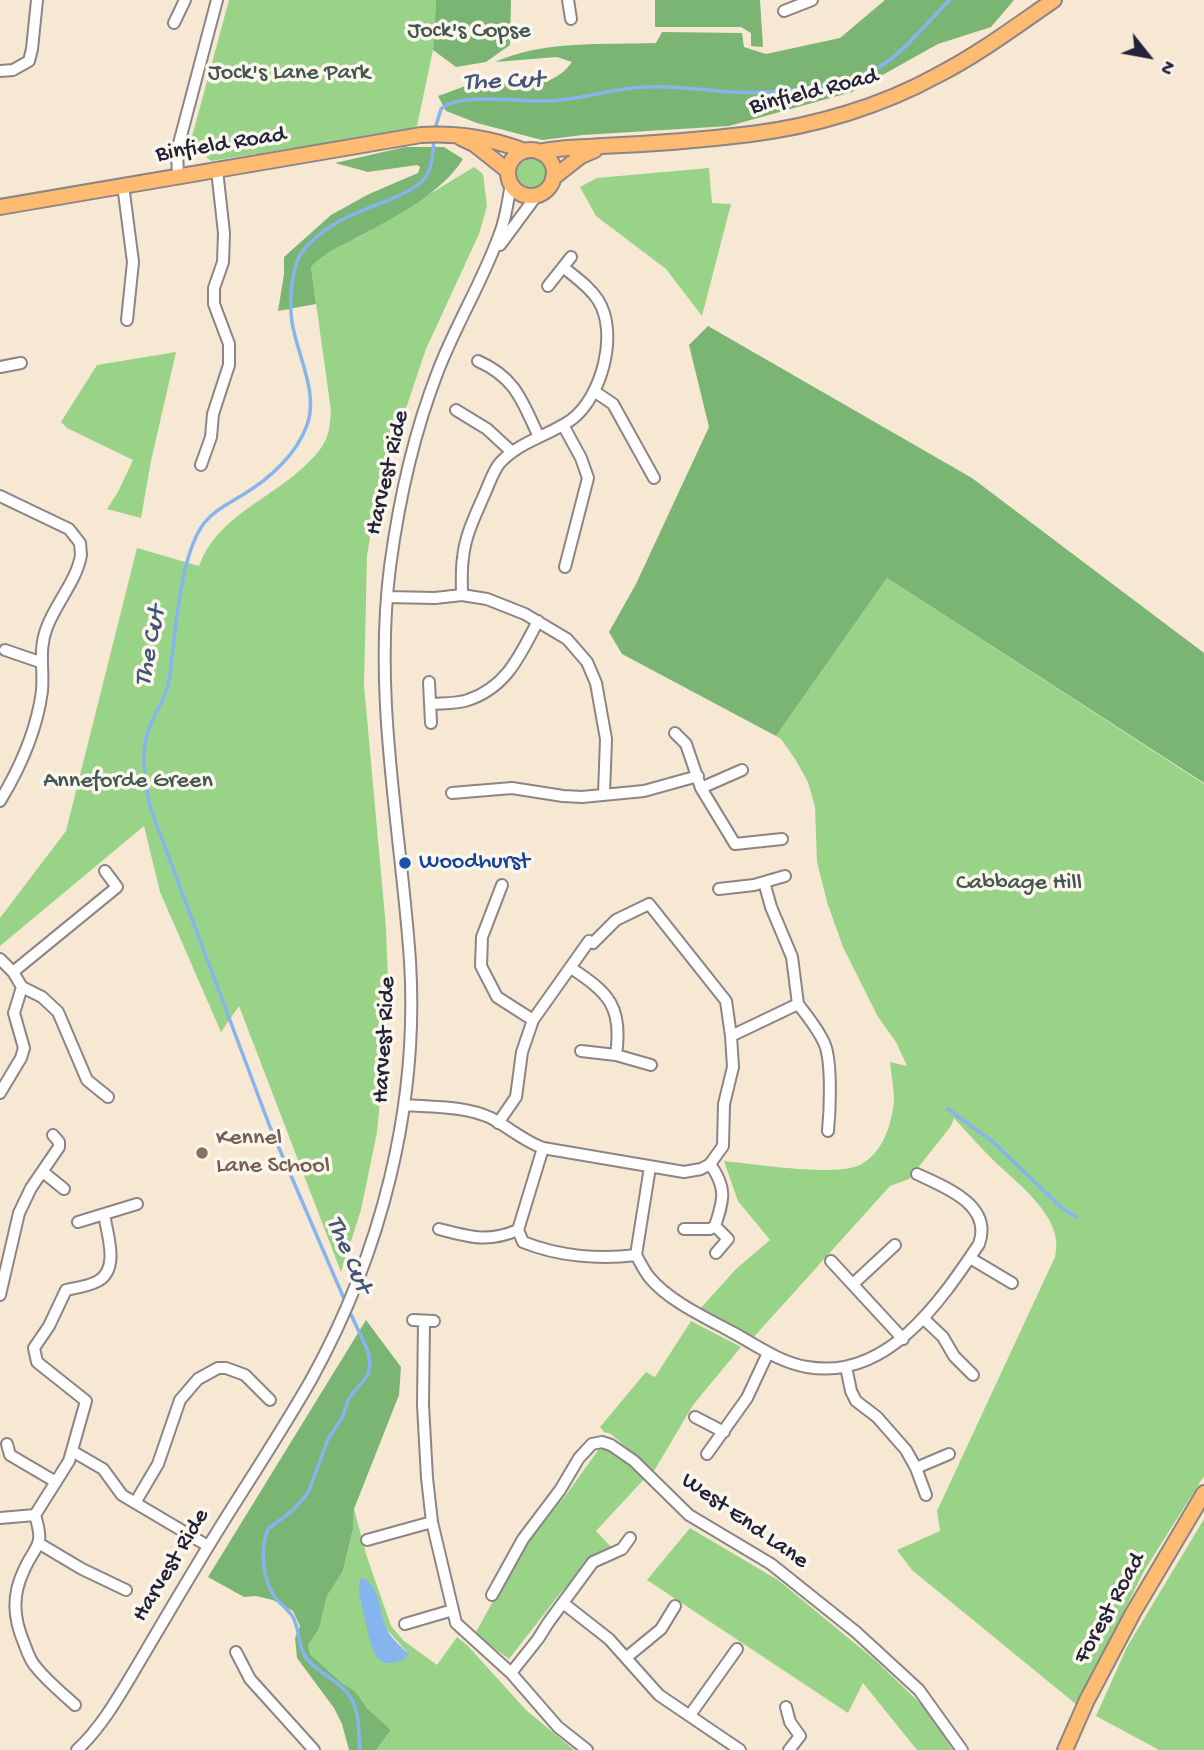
<!DOCTYPE html>
<html>
<head>
<meta charset="utf-8">
<style>
	body { margin:0 }
	#map { position:relative; width:1204px; height:1750px; overflow:hidden; background:#f7e8d3; font-family:"Gochi Hand",sans-serif }
	canvas { display:block }
	.north { position:absolute; left:1113px; top:21px; width:70px; height:70px; -webkit-text-stroke:5px #fbf7ec; paint-order:stroke; rotate:121deg; font-size:19px; font-weight:700; line-height:28px; text-align:center; color:#22223b }
	.north::after { content:''; display:block; margin:auto; width:24px; height:32px; background:#22223b; clip-path:polygon(50% 0,100% 100%,50% 72%,0 100%) }
</style>
</head>
<body>
<div id="map">
<canvas width="1204" height="1750"></canvas>
<div class="north">N</div>
</div>
<script>
const c = document.querySelector('canvas').getContext('2d');
c.lineJoin = 'round';
function fillPath(path, color) { c.fillStyle = color; c.fill(path, 'evenodd'); }
function stroke(path, color, width, dash) { c.strokeStyle = color; c.lineWidth = width; c.lineCap = dash ? 'butt' : 'round'; c.setLineDash(dash || []); c.stroke(path); }
function label(font, color, halo, rows, align = 'center') {
  c.font = font + ' "Gochi Hand",sans-serif'; c.lineWidth = 7; c.setLineDash([]); c.textBaseline = 'middle'; c.strokeStyle = halo; c.fillStyle = color; for (const [text, x, y, turn = 0] of rows) {
    c.save(); c.translate(x, y); c.rotate((+turn || 0) * Math.PI / 180); c.textAlign = isNaN(turn) ? turn : align; if (halo) c.strokeText(text, 0, 0); c.fillText(text, 0, 0); c.restore();
  }
}
fillPath(new Path2D(`
	M 229,0 L 436,0 L 433,50 L 417,126 L 405,131 L 211,161 L 190,144 Z
	M514 171a17 17 0 1 1 34 0a17 17 0 1 1-34 0Z
	M 474,167 L 483,174 L 487,206 L 479,234 L 426,349 L 399,429 L 374,512 L 367,556 L 364,685 L 386,928 L 389,1006 L 377,1132 L 361,1210 L 341,1272 L 239,1006 L 221,1032 L 160,892 L 144,826 L 0,946 L 0,918 L 66,831 L 137,548 L 199,566 C 216,519 264,502 299,471 C 308,463 319,453 324,443 C 330,433 330,421 331,411 L 311,267 L 327,251 L 359,237 Z
	M 709,168 L 712,203 L 731,204 L 702,316 L 666,269 L 596,216 L 580,187 L 597,178 Z
	M 176,352 L 151,461 L 141,518 L 107,509 L 118,492 L 133,460 L 67,428 L 61,422 L 97,365 Z
	M 887,578 L 1204,784 L 1204,1476 L 1144,1571 L 1077,1705 L 912,1570 L 897,1550 L 940,1531 L 937,1511 L 1055,1257 C 1066,1217 1016,1183 991,1158 C 978,1145 966,1131 954,1118 L 951,1126 L 909,1179 L 890,1186 L 752,1339 L 699,1310 L 736,1269 L 770,1240 L 738,1201 L 724,1161 C 755,1164 835,1177 860,1165 C 883,1153 892,1124 894,1100 C 894,1088 891,1074 890,1062 L 907,1066 L 896,1042 L 878,1017 L 843,947 L 827,902 L 817,862 L 815,807 L 808,782 L 795,759 L 781,739 L 776,736 Z
	M 691,1321 L 741,1347 L 693,1405 L 654,1471 L 611,1434 L 604,1432 L 600,1427 L 646,1372 L 655,1377 Z
	M 599,1449 C 619,1450 632,1465 646,1477 L 596,1531 L 612,1548 L 609,1553 L 594,1556 L 584,1562 L 581,1570 L 562,1591 L 509,1659 L 475,1634 L 522,1548 L 566,1495 Z
	M 354,1509 L 366,1554 L 391,1626 L 404,1641 L 437,1665 L 457,1637 L 467,1645 L 526,1710 L 574,1750 L 376,1750 L 391,1730 L 367,1708 L 355,1691 L 342,1683 L 310,1654 L 308,1645 L 319,1629 L 327,1596 L 343,1571 L 353,1529 ZM 360,1600 L 409,1654 L 366,1620 Z
	M 1204,1519 L 1204,1750 L 1159,1750 L 1096,1716 L 1127,1647 Z
	M 690,1528 L 778,1580 L 875,1660 L 923,1706 L 953,1750 L 917,1750 L 863,1683 L 848,1713 L 647,1580 Z`), '#98d388');
fillPath(new Path2D(`
	M 436,0 L 511,0 L 510,45 L 486,62 L 456,67 L 433,50 Z
	M 655,0 L 760,0 L 763,47 L 751,46 L 751,33 L 741,27 L 655,27 Z
	M 885,0 L 1014,0 L 991,27 L 938,44 L 852,92 L 729,126 L 583,135 L 542,140 L 477,123 L 446,111 L 438,96 C 451,92 466,84 480,83 C 515,81 549,94 572,62 L 557,57 L 495,62 C 544,40 603,45 656,43 L 662,32 L 742,33 L 744,47 L 766,54 L 840,38 Z
	M 405,147 L 444,147 L 463,159 C 441,194 396,216 360,236 C 338,248 330,248 311,267 L 316,304 L 278,311 L 284,274 L 284,257 L 331,215 L 369,194 L 418,173 L 420,167 L 417,165 L 368,172 L 335,163 Z
	M 708,326 L 972,478 L 1204,653 L 1204,783 L 887,578 L 776,736 L 622,654 L 609,632 L 636,584 L 709,427 L 689,345 Z
	M 366,1320 L 401,1367 L 399,1395 L 354,1509 L 353,1529 L 343,1571 L 327,1596 L 319,1629 L 308,1645 L 310,1654 L 342,1683 L 355,1691 L 367,1708 L 391,1730 L 376,1750 L 349,1750 L 342,1724 L 334,1708 L 297,1658 L 295,1638 L 300,1626 L 293,1611 L 273,1600 L 256,1596 L 244,1597 L 208,1577 Z`), '#7ab574');
fillPath(new Path2D(`
	M 361,1577 C 380,1584 379,1612 386,1628 C 390,1637 401,1647 409,1654 C 404,1660 397,1663 390,1663 C 371,1665 369,1633 365,1620 C 362,1605 356,1592 361,1577 Z`), '#85b4ef');
stroke(new Path2D(`
	M 435,129 L 441,109 C 460,92 519,102 545,101 C 578,101 612,88 645,87 C 674,85 702,90 730,92 C 771,94 829,89 867,73 C 901,59 923,25 950,0
	M 948,1109 L 993,1142 L 1063,1209 L 1076,1217
	M 345,1301 L 270,1127 L 150,807 C 147,790 143,773 144,755 C 145,724 160,711 168,686 C 171,674 171,661 173,649 C 177,614 183,549 205,522 C 216,509 230,503 244,494 C 269,479 297,454 307,425 C 319,393 297,355 292,322 C 290,309 290,298 292,285 C 293,275 295,264 300,255 C 320,226 353,214 384,202 C 398,196 415,190 425,178 C 433,167 433,150 434,137
	M 348,1308 L 368,1351 L 370,1363 L 368,1375 L 349,1398 L 342,1418 L 328,1439 L 308,1493 L 292,1511 L 268,1529 C 260,1550 262,1578 275,1597 C 280,1604 288,1609 293,1617 C 301,1632 297,1650 310,1662 C 323,1676 345,1684 353,1702 C 360,1717 358,1734 360,1750`), '#85b4ef', 3.5);
const minor = new Path2D(`
	M 568,0 L 571,19
	M 784,11 L 812,0
	M 174,23 L 185,0
	M 0,71 L 13,70 L 29,61 L 32,49 L 37,0
	M 178,176 L 177,151 L 217,0
	M 123,185 L 133,262 L 127,320
	M 500,245 L 537,195
	M 548,286 L 571,257
	M 478,361 C 516,378 522,401 539,437
	M 0,367 L 21,363
	M 594,391 L 613,404 L 654,478
	M 456,410 L 487,429 L 512,452
	M 563,425 L 581,458 L 588,478 L 565,567
	M 201,465 L 211,437 L 213,414 L 229,365 L 229,344 L 214,304 L 214,288 L 223,262 L 224,233 L 217,170
	M 0,496 L 69,529 L 80,543 L 81,555 C 77,580 56,603 47,627 C 38,650 44,668 42,691 C 37,729 20,768 0,801
	M 462,595 C 462,583 461,570 463,558 C 465,535 476,514 485,493 C 489,484 493,472 499,464 C 518,442 548,436 571,420 C 602,397 619,333 598,300 C 589,286 575,277 563,267
	M 387,597 L 435,598 L 462,595 L 487,599 L 525,614 L 567,639 L 587,662 L 596,683 L 606,739 L 604,794
	M 5,650 L 40,662
	M 429,682 L 431,723
	M 430,704 C 442,703 457,704 468,700 C 507,687 520,655 538,621
	M 675,733 L 686,744 L 701,788 L 735,844
	M 701,788 L 742,770
	M 452,793 L 512,788 L 563,796 L 582,797 L 644,791 L 698,776
	M 735,844 L 782,839
	M 502,885 L 482,937 L 481,966 L 497,997 L 533,1020
	M 719,889 L 754,885 L 785,876
	M 0,959 L 13,972 L 22,987 L 14,1013 L 24,1048 L 21,1058 L 0,1093
	M 571,968 C 609,993 623,1007 616,1055
	M 13,972 L 117,887 L 105,871
	M 22,987 L 42,997 L 58,1012 L 87,1080 L 108,1097
	M 798,1004 C 807,1016 819,1030 825,1045 C 832,1063 830,1111 828,1131
	M 731,1036 L 798,1004 L 792,957 L 771,907 L 764,882
	M 581,1051 L 616,1055 L 651,1065
	M 405,1105 C 433,1107 465,1106 491,1118 C 510,1128 522,1140 543,1148 L 684,1172 L 701,1169 L 710,1164 L 723,1146 L 724,1104 L 733,1067 L 731,1036 L 726,1001 L 649,904 L 616,920 L 593,943 L 589,941 L 533,1020 L 522,1052 L 516,1097 L 498,1123
	M 543,1148 L 518,1230 L 523,1242 C 558,1256 599,1260 636,1255
	M 710,1164 C 727,1188 724,1199 715,1226
	M 650,1167 L 636,1255 C 640,1262 644,1271 650,1278 C 668,1300 704,1317 730,1331 C 755,1344 778,1362 807,1367 C 887,1381 940,1302 979,1244 C 993,1205 945,1187 917,1174
	M 43,1172 L 64,1189
	M 78,1222 L 137,1204
	M 715,1226 L 728,1239 L 716,1253
	M 439,1229 C 470,1237 487,1243 518,1230
	M 684,1229 L 710,1229 L 715,1226
	M 970,1258 L 1012,1283
	M 831,1261 L 903,1339
	M 853,1284 L 895,1245
	M 0,1295 L 19,1213 L 31,1188 L 59,1147 L 59,1142 L 53,1135
	M 923,1318 L 943,1337 L 954,1356 L 973,1375
	M 413,1320 L 434,1321
	M 424,1321 L 423,1405 L 427,1478 L 432,1522 L 456,1623 L 511,1673 L 558,1727 L 587,1750
	M 846,1367 L 851,1391 L 856,1401 L 877,1417 L 906,1450 L 916,1468 L 926,1495
	M 695,1417 L 724,1432
	M 7,1444 L 10,1455 L 56,1482
	M 72,1451 L 103,1469 L 122,1495 L 208,1546
	M 707,1454 L 747,1398 L 768,1353
	M 916,1468 L 949,1454
	M 135,1503 L 158,1464 L 180,1400 L 198,1379 L 218,1368 L 226,1368 L 245,1375 L 270,1400
	M 35,1515 C 45,1548 36,1543 24,1570 C 12,1595 13,1617 24,1643 C 27,1651 30,1661 36,1667 C 47,1681 62,1693 75,1705
	M 0,1518 L 35,1515 L 69,1461 L 86,1401 L 37,1362 L 34,1348 L 49,1326 L 66,1290 C 76,1288 89,1286 98,1281 C 120,1269 107,1234 104,1214
	M 367,1540 L 432,1522
	M 40,1544 L 82,1569 L 126,1590
	M 492,1595 L 523,1539 L 560,1490 L 579,1458 L 592,1444 L 602,1442 L 611,1445 L 634,1461 L 689,1515 L 771,1564 L 856,1632 L 919,1690 L 962,1750
	M 563,1603 L 609,1639 L 659,1695 L 740,1750
	M 405,1624 L 453,1610
	M 236,1652 L 250,1679 L 314,1750
	M 627,1657 L 661,1629 L 675,1606
	M 511,1673 L 538,1639 L 548,1623 L 593,1562 L 622,1549 L 630,1538
	M 786,1707 L 790,1722 L 800,1736 L 789,1750
	M 690,1715 L 737,1649
	M 77,1750 C 103,1726 122,1691 140,1661 C 167,1615 194,1569 222,1524 C 252,1476 283,1429 311,1380 C 381,1253 419,1107 410,961 C 401,829 373,700 390,567 C 399,499 413,435 438,371 C 456,324 483,281 500,233 C 506,218 508,200 511,184`);
const major = new Path2D(`
	M 461,138 L 474,144 L 508,171
	M508 173a23 23 0 1 1 46 0a23 23 0 1 1-46 0Z
	M 539,152 C 560,147 581,148 602,146 C 652,144 702,140 751,134 C 815,126 882,106 938,75 C 979,54 1016,26 1054,0
	M 553,178 L 581,156 L 595,150
	M 0,207 L 421,135 C 459,133 490,138 525,151
	M 1065,1750 L 1087,1700 L 1133,1613 L 1204,1493`);
stroke(minor, '#8c8587', 14);
stroke(major, '#8c8587', 18);
stroke(minor, '#fff', 10);
stroke(major, '#febb71', 14);
for (const [x, y, r, color] of [
	[405,863,7,"#1a4fb4"],
	[202,1153,7,"#8d6e63"]
]) { const dot = new Path2D(); dot.arc(x, y, r, 0, 2 * Math.PI); c.fillStyle = color; c.fill(dot); stroke(dot, '#fbf7ec', 2.5); }
label('24px', '#455752', '#fbf7ec', [
	["Jock's Copse",469,32],
	["Jock's Lane Park",289,74],
	["Anneforde Green",128,782],
	["Cabbage Hill",1019,884]
]);
label('24px', '#22223b', '#fbf7ec', [
	["Binfield Road",814,93,-14],
	["Binfield Road",221,146,-9],
	["Harvest Ride",389,473,-77],
	["Harvest Ride",386,1040,-87],
	["West End Lane",744,1522,35],
	["Harvest Ride",172,1566,-59],
	["Forest Road",1111,1609,-61]
]);
label('24px', '#164399', '#fbf7ec', [
	["Woodhurst",419,863]
], 'left');
label('24px', '#785e54', '#fbf7ec', [
	["Kennel",216,1139],
	["Lane School",216,1167]
], 'left');
label('italic 26px', '#45557a', '#fbf7ec', [
	["The Cut",503,83,-2],
	["The Cut",152,647,-79],
	["The Cut",347,1255,67]
]);
</script>
</body>
</html>
